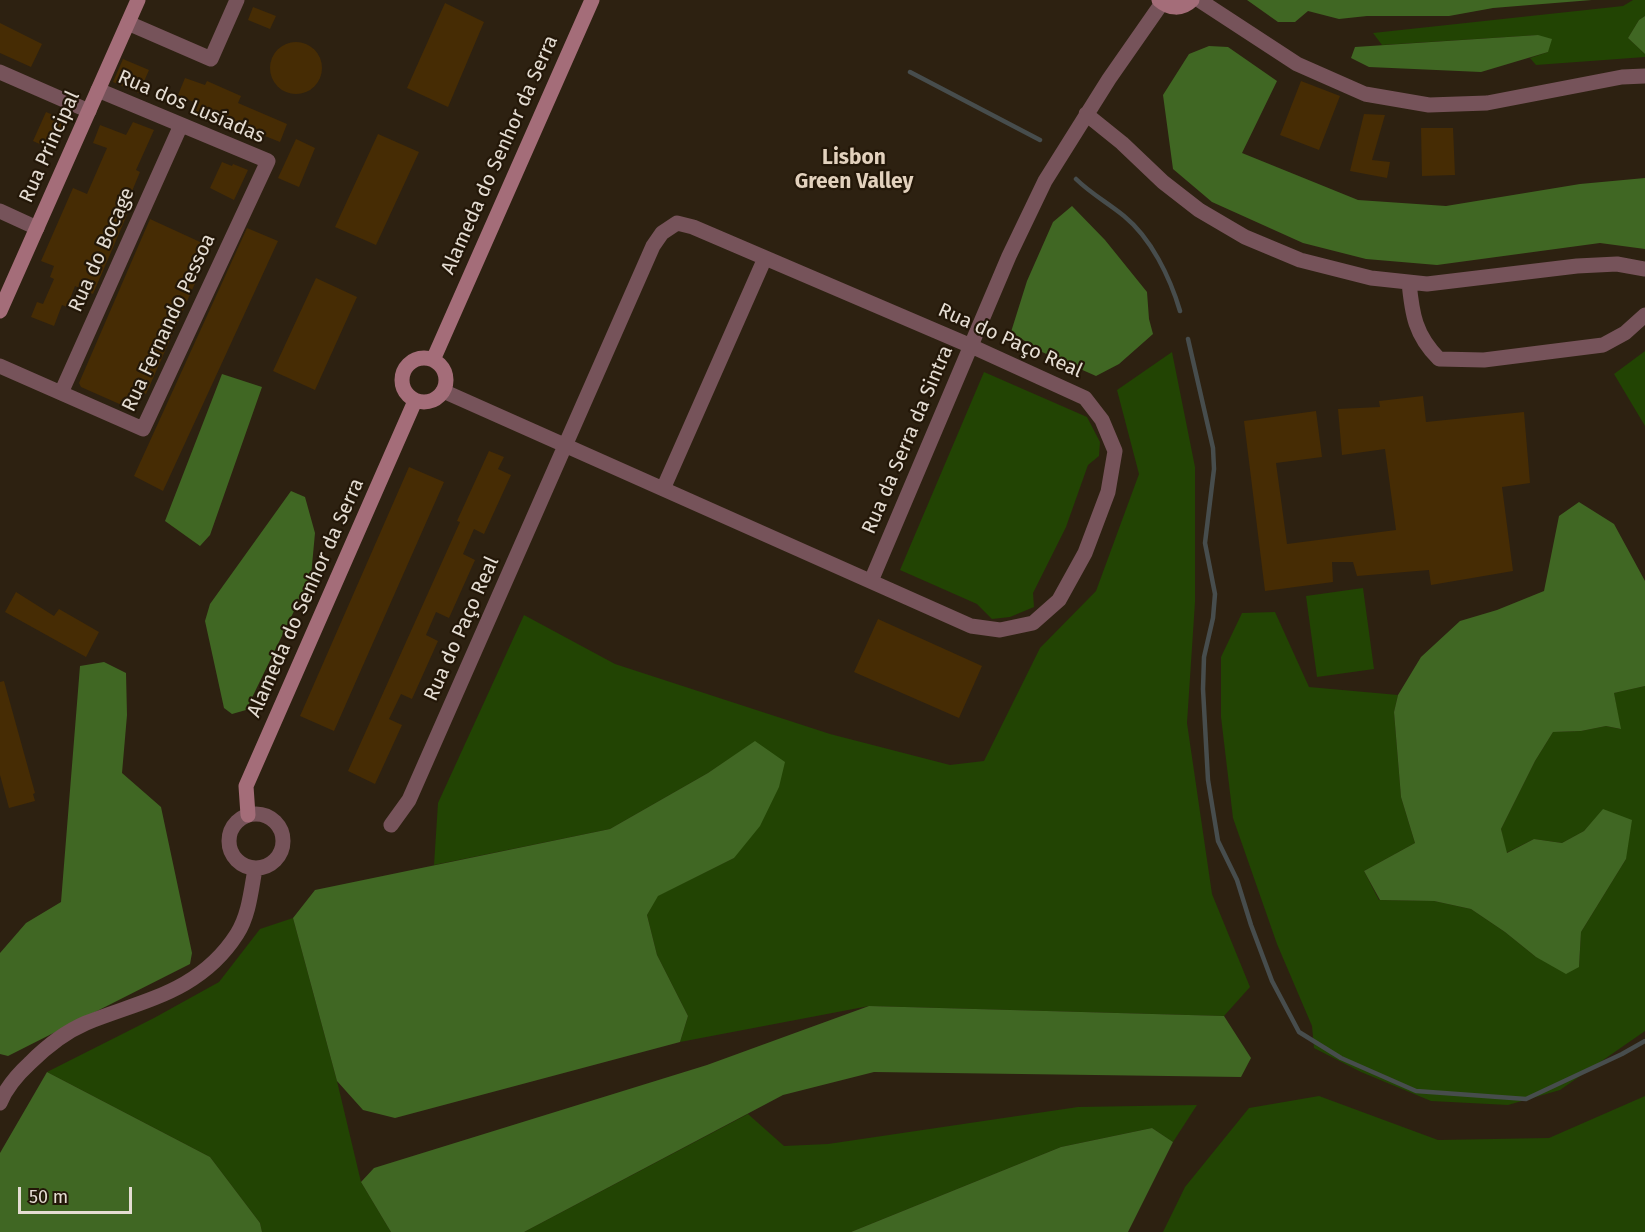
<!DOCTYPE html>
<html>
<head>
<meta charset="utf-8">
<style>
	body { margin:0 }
	#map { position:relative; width:1645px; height:1232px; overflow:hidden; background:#2d2111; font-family:"Fira Sans",sans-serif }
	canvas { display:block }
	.scale { position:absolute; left:18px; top:1187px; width:114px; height:27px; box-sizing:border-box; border:3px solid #e5ddd3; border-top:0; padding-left:8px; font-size:18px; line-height:21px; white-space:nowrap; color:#e5ddd3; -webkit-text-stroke:4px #231708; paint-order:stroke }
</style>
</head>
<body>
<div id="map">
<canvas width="1645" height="1232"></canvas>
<div class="scale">50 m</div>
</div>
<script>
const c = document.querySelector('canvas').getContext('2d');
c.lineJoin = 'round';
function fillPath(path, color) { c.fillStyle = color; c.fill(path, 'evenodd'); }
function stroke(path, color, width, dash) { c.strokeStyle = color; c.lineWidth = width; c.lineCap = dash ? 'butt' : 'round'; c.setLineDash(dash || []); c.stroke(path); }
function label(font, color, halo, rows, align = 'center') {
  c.font = font + ' "Fira Sans",sans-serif'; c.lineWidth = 4.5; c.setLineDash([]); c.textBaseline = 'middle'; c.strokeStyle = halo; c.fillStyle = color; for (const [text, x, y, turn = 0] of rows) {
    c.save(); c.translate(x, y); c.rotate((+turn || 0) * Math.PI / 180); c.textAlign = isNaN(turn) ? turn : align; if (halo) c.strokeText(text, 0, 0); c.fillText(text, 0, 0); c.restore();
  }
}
fillPath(new Path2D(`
	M 1633,0 L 1645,0 L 1645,16 L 1639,20 L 1628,38 L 1645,54 L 1645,57 L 1536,65 L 1530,58 L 1548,52 L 1538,35 L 1382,45 L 1373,33 L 1623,6 Z
	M 1645,351 L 1645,426 L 1614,374 Z
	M 1172,352 L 1195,467 L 1195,602 L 1187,723 L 1212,894 L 1250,987 L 1224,1016 L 869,1006 L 680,1042 L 688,1016 L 657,955 L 647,915 L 657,896 L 734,858 L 755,742 L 708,773 L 610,829 L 434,865 L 438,803 L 524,615 L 615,664 L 830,734 L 950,765 L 984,761 L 1040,648 L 1096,591 L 1139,474 L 1117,390 Z
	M 984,372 L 1087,417 L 1100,442 L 1099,456 L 1088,465 L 1066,527 L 1033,593 L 1034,607 L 1010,617 L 992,619 L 977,604 L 900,570 Z
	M 1363,588 L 1374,669 L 1317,677 L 1306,596 Z
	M 1275,612 L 1309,687 L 1398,695 L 1394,712 L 1401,797 L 1415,843 L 1364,871 L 1379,900 L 1434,901 L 1471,909 L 1505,932 L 1536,957 L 1579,967 L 1581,932 L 1626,859 L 1603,810 L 1584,831 L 1562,843 L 1534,839 L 1506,853 L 1501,829 L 1535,761 L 1553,732 L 1581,731 L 1606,726 L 1620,729 L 1614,693 L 1645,686 L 1645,1031 L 1560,1090 L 1508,1105 L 1431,1101 L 1361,1072 L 1314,1048 L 1312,1026 L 1277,944 L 1233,818 L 1221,717 L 1221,657 L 1242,613 Z
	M 293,918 L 337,1081 L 361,1182 L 391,1232 L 262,1232 L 260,1223 L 210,1157 L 47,1072 L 154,1018 L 219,982 L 260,929 Z
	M 1319,1096 L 1438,1140 L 1549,1138 L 1645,1096 L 1645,1232 L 1163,1232 L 1185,1187 L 1249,1108 Z
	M 1197,1105 L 1173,1142 L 1152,1128 L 1061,1147 L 851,1232 L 524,1232 L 748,1114 L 784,1146 L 828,1144 L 1078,1107 Z`), '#224403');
fillPath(new Path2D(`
	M 1247,0 L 1592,0 L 1493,8 L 1449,16 L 1367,16 L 1339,19 L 1308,11 L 1295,22 L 1278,22 Z
	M 1645,16 L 1645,54 L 1628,38 L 1639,20 Z
	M 1538,35 L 1552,39 L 1548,52 L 1481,72 L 1369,67 L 1351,58 L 1355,47 Z
	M 1209,46 L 1228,47 L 1277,81 L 1242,153 L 1358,200 L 1446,206 L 1580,184 L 1645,178 L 1645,249 L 1600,243 L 1437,265 L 1366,259 L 1303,243 L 1212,202 L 1173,169 L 1163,95 L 1189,54 Z
	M 1072,206 L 1105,240 L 1147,292 L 1149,319 L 1153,334 L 1119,364 L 1096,376 L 1042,352 L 1011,332 L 1027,281 L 1053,222 Z
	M 222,374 L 262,387 L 210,535 L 200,546 L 165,521 Z
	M 291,491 L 305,497 L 315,533 L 311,576 L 246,710 L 232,714 L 224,708 L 205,621 L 210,604 Z
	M 1579,502 L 1614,524 L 1645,581 L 1645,686 L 1614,693 L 1621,729 L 1606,726 L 1581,731 L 1553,732 L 1535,761 L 1501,829 L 1507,853 L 1534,839 L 1562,843 L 1584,831 L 1603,809 L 1632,820 L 1626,859 L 1581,932 L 1579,967 L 1566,974 L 1536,957 L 1505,932 L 1471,909 L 1434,901 L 1380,900 L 1364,871 L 1415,843 L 1401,797 L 1394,712 L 1398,695 L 1421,657 L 1460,621 L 1497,610 L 1544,591 L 1559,516 Z
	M 104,662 L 126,673 L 127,715 L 122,773 L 161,807 L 192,953 L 190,964 L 8,1056 L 0,1054 L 0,953 L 26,923 L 61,902 L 80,666 Z
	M 755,741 L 785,762 L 779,787 L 760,826 L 734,858 L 658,896 L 647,915 L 657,955 L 688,1016 L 680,1042 L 395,1118 L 363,1110 L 337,1081 L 293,918 L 315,890 L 610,829 L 708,773 Z
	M 869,1006 L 1224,1016 L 1251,1058 L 1241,1077 L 874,1072 L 783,1095 L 524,1232 L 391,1232 L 361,1182 L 374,1168 L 707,1065 Z
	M 47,1072 L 210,1157 L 260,1223 L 262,1232 L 0,1232 L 0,1153 Z
	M 1152,1128 L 1173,1142 L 1128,1232 L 851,1232 L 1061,1147 Z`), '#406723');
stroke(new Path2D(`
	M 910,72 L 1040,140
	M 1076,179 C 1090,193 1108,203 1124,216 C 1151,238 1170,277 1180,311
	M 1188,339 L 1213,448 L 1214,469 L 1205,543 L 1215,594 L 1213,618 L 1204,657 L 1203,689 L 1208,780 L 1218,841 L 1237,880 L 1251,925 L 1272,981 L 1299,1032 L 1341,1058 L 1416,1091 L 1526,1099 L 1622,1054 L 1645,1041`), '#474d4d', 4.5);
fillPath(new Path2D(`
	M 445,3 L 484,22 L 448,107 L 407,88 Z
	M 253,7 L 276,16 L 270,29 L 248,20 Z
	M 0,23 L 42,44 L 31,67 L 0,53 Z
	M270 68a26 26 0 1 1 52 0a26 26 0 1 1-52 0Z
	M 123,59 L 149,70 L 139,93 L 113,82 Z
	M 185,78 L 205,85 L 207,81 L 241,96 L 238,103 L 287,124 L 280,142 L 230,122 L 228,125 L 195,111 L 198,104 L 178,95 Z
	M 1301,81 L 1340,96 L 1319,150 L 1280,135 Z
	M 46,112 L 67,121 L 53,150 L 33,141 Z
	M 1364,114 L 1385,115 L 1372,160 L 1390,162 L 1387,178 L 1350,171 Z
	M 133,122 L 154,130 L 136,170 L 140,172 L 123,213 L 127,215 L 93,294 L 75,286 L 67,307 L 62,305 L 54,326 L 31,317 L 37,302 L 43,304 L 54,279 L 50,277 L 54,266 L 41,261 L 73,188 L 87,194 L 107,148 L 93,143 L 100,125 L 126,135 Z
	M 1421,128 L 1453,128 L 1455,175 L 1422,176 Z
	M 378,134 L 419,152 L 376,245 L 335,227 Z
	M 296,139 L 315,148 L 299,187 L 278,178 Z
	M 222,162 L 232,166 L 233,164 L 248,170 L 234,200 L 210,188 Z
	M 150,219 L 211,247 L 146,394 L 141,392 L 133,410 L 81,387 L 79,383 Z
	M 247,228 L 278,241 L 163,491 L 134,476 Z
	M 316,278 L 357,297 L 315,390 L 273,371 Z
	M 1423,396 L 1426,422 L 1524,412 L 1530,483 L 1502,487 L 1513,571 L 1431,585 L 1429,570 L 1357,576 L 1353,562 L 1332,562 L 1333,582 L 1265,591 L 1244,421 L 1316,411 L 1322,457 L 1276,463 L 1287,544 L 1396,530 L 1385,449 L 1342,455 L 1338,409 L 1380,407 L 1379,401 Z
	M 489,451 L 504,457 L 498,469 L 511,475 L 484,534 L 474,529 L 463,554 L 475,560 L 449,618 L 436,612 L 426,635 L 438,641 L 412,699 L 401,694 L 389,719 L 402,725 L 375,784 L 348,771 L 460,522 L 457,521 Z
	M 409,467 L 444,482 L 334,731 L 300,716 Z
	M 16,592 L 54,616 L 59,609 L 99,632 L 86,657 L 5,612 Z
	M 878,619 L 982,666 L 959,718 L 854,672 Z
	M 4,681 L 35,793 L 33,794 L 35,801 L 9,808 L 0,775 L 0,682 Z`), '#462c04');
stroke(new Path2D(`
	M 1199,0 L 1297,64 L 1365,94 L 1429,105 L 1487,103 L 1622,77 L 1645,76
	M 128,23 L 211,59 L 237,0
	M 0,72 L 89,111
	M 1086,114 L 1122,143 L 1163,182 L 1199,210 L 1245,237 L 1300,260 L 1371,278 L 1427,284 L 1577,266 L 1617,264 L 1645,269
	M 0,211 L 37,228
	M 1409,282 C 1412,314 1415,335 1439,359 L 1484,360 L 1603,345 L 1625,333 L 1645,315
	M 0,366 L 143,429 L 268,161 L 98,90
	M 61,393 L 181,125
	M 663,489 L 765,258
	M 871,581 L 1009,256 L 1045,181 L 1109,79 L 1162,3
	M229 841a27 27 0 1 1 54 0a27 27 0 1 1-54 0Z
	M 391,825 L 409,800 L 653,246 L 662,233 L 677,223 L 693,227 L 971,346 L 1085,398 L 1102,420 L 1115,451 L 1108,492 L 1085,553 L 1059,600 L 1033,623 L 1000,630 L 971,626 L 443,391
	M 0,1103 C 6,1088 18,1074 30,1063 C 46,1047 65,1032 86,1023 C 143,1000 200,992 237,934 C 249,915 251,891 255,869`), '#76535a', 15);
stroke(new Path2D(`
	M 1159,0 C 1169,9 1182,10 1192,0
	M 0,311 L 138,0
	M402 380a22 22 0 1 1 44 0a22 22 0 1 1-44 0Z
	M 433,360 L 592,0
	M 248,815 L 246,786 L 415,401`), '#a46d79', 15);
label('20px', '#e5ddd3', '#231708', [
	["Rua dos Lusíadas",191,107,23],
	["Rua Principal",50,147,-66],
	["Alameda do Senhor da Serra",500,155,-66],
	["Rua do Bocage",102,250,-66],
	["Rua Fernando Pessoa",169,323,-65],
	["Rua do Paço Real",1010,341,24],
	["Rua da Serra da Sintra",908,440,-67],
	["Alameda do Senhor da Serra",306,598,-66],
	["Rua do Paço Real",462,629,-66]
]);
label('bold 21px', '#e2d1bd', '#231708', [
	["Lisbon",854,158],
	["Green Valley",854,182]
]);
</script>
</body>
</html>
